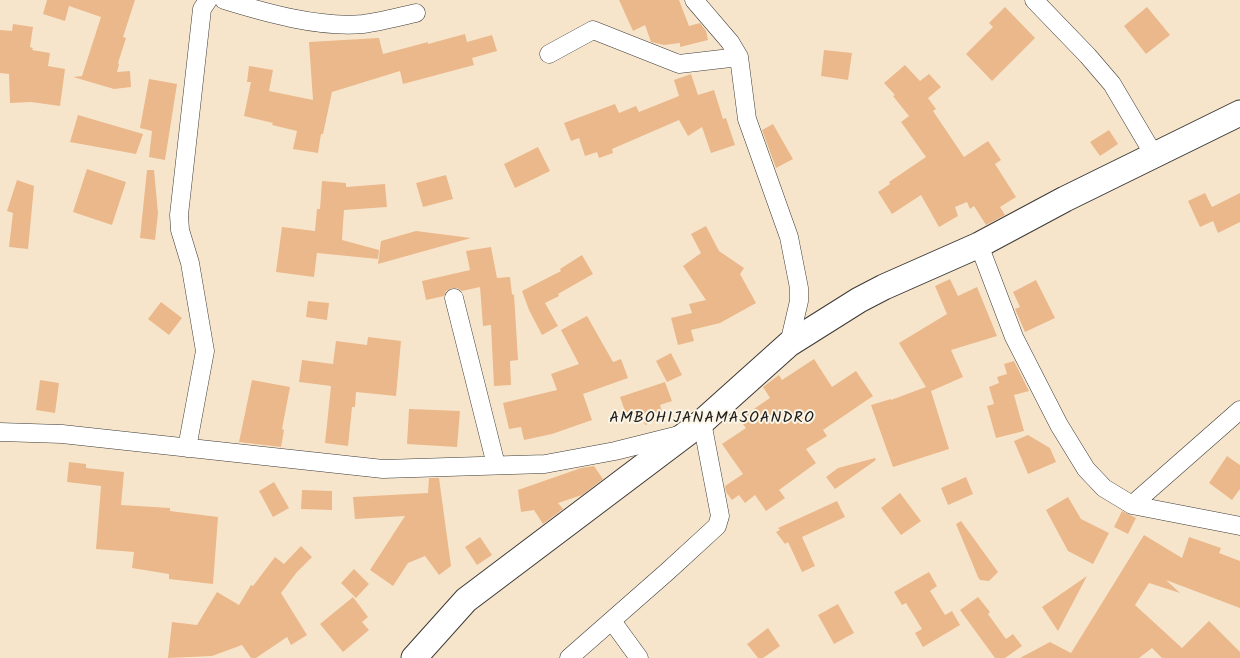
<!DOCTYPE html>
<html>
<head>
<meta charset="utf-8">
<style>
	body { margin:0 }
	canvas { display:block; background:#f7e5cb }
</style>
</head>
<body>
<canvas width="1240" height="658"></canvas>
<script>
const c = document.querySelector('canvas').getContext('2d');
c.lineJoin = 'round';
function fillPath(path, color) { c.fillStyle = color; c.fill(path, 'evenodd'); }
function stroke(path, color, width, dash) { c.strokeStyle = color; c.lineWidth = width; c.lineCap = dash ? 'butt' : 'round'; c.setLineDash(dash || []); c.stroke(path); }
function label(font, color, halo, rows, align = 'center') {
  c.font = font + ' Kalam,sans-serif'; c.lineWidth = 4; c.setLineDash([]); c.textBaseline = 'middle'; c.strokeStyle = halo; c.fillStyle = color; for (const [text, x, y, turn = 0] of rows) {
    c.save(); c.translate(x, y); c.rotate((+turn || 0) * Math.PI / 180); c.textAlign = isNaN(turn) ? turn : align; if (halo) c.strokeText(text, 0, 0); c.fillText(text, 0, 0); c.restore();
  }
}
fillPath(new Path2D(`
	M 47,0 L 135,0 L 123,37 L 126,38 L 118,63 L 119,64 L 117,72 L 130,71 L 131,87 L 114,89 L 73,77 L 82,76 L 101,17 L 69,6 L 65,21 L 43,14 Z
	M 619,0 L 679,0 L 689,26 L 700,23 L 706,31 L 708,40 L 680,47 L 680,43 L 664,45 L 651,42 L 645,25 L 633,31 Z
	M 1005,7 L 1035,38 L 992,81 L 966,54 L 993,27 L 989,23 Z
	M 1147,7 L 1170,35 L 1146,54 L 1124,26 Z
	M 13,24 L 33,27 L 30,47 L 33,48 L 32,50 L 50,53 L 48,66 L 65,69 L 60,106 L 31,102 L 10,103 L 9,74 L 0,73 L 0,30 L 12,31 Z
	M 465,34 L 467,42 L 492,35 L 497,51 L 472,58 L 474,65 L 403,84 L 400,71 L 332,92 L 323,134 L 321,134 L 318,153 L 293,149 L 297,131 L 272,125 L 273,123 L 244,116 L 251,82 L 247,82 L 249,66 L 273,70 L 269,91 L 313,100 L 309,42 L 379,38 L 383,54 L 428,42 L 428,44 Z
	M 824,50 L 852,53 L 848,80 L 821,76 Z
	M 905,65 L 920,81 L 929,74 L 941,87 L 928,98 L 936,109 L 933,111 L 964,157 L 988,141 L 1001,160 L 995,164 L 1016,197 L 1000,207 L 1005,215 L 986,225 L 974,206 L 970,209 L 967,202 L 955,207 L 958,216 L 939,227 L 921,195 L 892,214 L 878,192 L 890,184 L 889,182 L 926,157 L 901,122 L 909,116 L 893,96 L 895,95 L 884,83 Z
	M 691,74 L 698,95 L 714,90 L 723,119 L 726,118 L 735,145 L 711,153 L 702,127 L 688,136 L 679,120 L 612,149 L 613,153 L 599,158 L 597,152 L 585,156 L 579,138 L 571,141 L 564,123 L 615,104 L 619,113 L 636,106 L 639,112 L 679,96 L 674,80 Z
	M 149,79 L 177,84 L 165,160 L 149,157 L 152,131 L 140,128 Z
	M 78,115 L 143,134 L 136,154 L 70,142 Z
	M 773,124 L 793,159 L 776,168 L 762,130 Z
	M 1109,130 L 1118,144 L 1100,156 L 1090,142 Z
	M 538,147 L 550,171 L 515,188 L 504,164 Z
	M 87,169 L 126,182 L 112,225 L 73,212 Z
	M 147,170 L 154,170 L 158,213 L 155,240 L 140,238 Z
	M 446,175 L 453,199 L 423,207 L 416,183 Z
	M 17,180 L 34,186 L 28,249 L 9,247 L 13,213 L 7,211 Z
	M 322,181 L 346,183 L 346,187 L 385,184 L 387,207 L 344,210 L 343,224 L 342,240 L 379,250 L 378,259 L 317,253 L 314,277 L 276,272 L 282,227 L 315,231 L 317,209 L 320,209 Z
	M 1205,193 L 1212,207 L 1240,193 L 1240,222 L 1218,233 L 1213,221 L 1200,227 L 1188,201 Z
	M 706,226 L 719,251 L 744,268 L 740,274 L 756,303 L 720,323 L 691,330 L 694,341 L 678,345 L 671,318 L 692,313 L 689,304 L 706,300 L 683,266 L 701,253 L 691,234 Z
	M 416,231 L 471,238 L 378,264 L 381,241 Z
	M 491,247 L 497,278 L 510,277 L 512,295 L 514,294 L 518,360 L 510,361 L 511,385 L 494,386 L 491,325 L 483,326 L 480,287 L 462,291 L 457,288 L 452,288 L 446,291 L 444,296 L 426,300 L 422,281 L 470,270 L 466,251 Z
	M 582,255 L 593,274 L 558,294 L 559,296 L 545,303 L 558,326 L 542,335 L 529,310 L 522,291 L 561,271 L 560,269 Z
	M 950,279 L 958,296 L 977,287 L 997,336 L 951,350 L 963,377 L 931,391 L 949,449 L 893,467 L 871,405 L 891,399 L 891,400 L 926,387 L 899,343 L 947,314 L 935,286 Z
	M 1036,280 L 1055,318 L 1025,332 L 1015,309 L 1020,307 L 1013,292 Z
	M 308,301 L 329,303 L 327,320 L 306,317 Z
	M 161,302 L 182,318 L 169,335 L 148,319 Z
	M 587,316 L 613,362 L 621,359 L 628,378 L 583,394 L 592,420 L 552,434 L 524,440 L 521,427 L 509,429 L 503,403 L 557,390 L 551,374 L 579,364 L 561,330 Z
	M 368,337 L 401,341 L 396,396 L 356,392 L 355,407 L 352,407 L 348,446 L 325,443 L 331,386 L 299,382 L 302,360 L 333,364 L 336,341 L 367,345 Z
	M 671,353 L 682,375 L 667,382 L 656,361 Z
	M 814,359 L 832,387 L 856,371 L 873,396 L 823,430 L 827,436 L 806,449 L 816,463 L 779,490 L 785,498 L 766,511 L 755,495 L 745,503 L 739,495 L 732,500 L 726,492 L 725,486 L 743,474 L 722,444 L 746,428 L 739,419 L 770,398 L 763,387 L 779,375 L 782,380 Z
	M 1014,361 L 1029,391 L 1014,395 L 1024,431 L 996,438 L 987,406 L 994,404 L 989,387 L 999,383 L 997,377 L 1007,374 L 1004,364 Z
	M 40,380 L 59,383 L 55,413 L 36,410 Z
	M 252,380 L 290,387 L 282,429 L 284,430 L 281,447 L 239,442 Z
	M 665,382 L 672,401 L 660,405 L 664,418 L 645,425 L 641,412 L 627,417 L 620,397 Z
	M 409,409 L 460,411 L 457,447 L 407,444 Z
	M 1028,435 L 1050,448 L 1056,462 L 1028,474 L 1014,441 Z
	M 1227,456 L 1240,465 L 1240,489 L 1232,500 L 1209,483 Z
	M 875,458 L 876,460 L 835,489 L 826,477 L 838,468 Z
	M 69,462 L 86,464 L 86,468 L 124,472 L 121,505 L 170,508 L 170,511 L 218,517 L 213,584 L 169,579 L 169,574 L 132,568 L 134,552 L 96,549 L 101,486 L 67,482 Z
	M 594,466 L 603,479 L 582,495 L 558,503 L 563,509 L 543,524 L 534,510 L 521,512 L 518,490 L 581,468 Z
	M 966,477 L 973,494 L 948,505 L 941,488 Z
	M 429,478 L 439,478 L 451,566 L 439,575 L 425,556 L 408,563 L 393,586 L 370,570 L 405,516 L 355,519 L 353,497 L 428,493 Z
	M 274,482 L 289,508 L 273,517 L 259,491 Z
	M 302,490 L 332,491 L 332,510 L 301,509 Z
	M 900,493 L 921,521 L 901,535 L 881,508 Z
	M 1068,497 L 1081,519 L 1109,533 L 1093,564 L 1068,551 L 1046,510 Z
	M 837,501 L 845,517 L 802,537 L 815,566 L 802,572 L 788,542 L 785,544 L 776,532 L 780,530 L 778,528 Z
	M 1122,511 L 1136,518 L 1128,534 L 1114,527 Z
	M 961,521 L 998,572 L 989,581 L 980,580 L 978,577 L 956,524 Z
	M 1144,535 L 1182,558 L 1189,537 L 1221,548 L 1219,553 L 1240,561 L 1240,608 L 1166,580 L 1180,593 L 1149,583 L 1135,605 L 1182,648 L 1209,621 L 1240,652 L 1240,658 L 1162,658 L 1152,648 L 1139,658 L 1020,658 L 1050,642 L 1071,653 Z
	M 480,537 L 492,555 L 477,565 L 465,547 Z
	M 301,546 L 312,557 L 297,572 L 281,593 L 307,635 L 291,645 L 287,637 L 256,658 L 251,658 L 242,645 L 212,656 L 168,658 L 172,622 L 197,625 L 217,592 L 239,605 L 251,585 L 253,586 L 275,557 L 284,564 Z
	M 354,569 L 369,584 L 356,598 L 341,583 Z
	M 929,572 L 937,586 L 930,591 L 945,615 L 952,611 L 960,625 L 923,647 L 915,633 L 922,629 L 906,603 L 902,605 L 894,592 Z
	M 1087,576 L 1058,631 L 1042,607 Z
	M 353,597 L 368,617 L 362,622 L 369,630 L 343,652 L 320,624 Z
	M 978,597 L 990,612 L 988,614 L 1006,639 L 1013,634 L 1022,646 L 1005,658 L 995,658 L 960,610 Z
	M 838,604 L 854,633 L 834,644 L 818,615 Z
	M 768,628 L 780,646 L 763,658 L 758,658 L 747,644 Z`), '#ebb88b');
const street = new Path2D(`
	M 224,0 C 266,13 319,28 363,24 C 380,22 398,17 416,13
	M 694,0 L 730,42 L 739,57 L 747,119 L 789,237 L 799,288 L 799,301 L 789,344
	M 1034,0 L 1088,56 L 1112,84 L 1154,155
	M 549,54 L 593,30 L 679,64 L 739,57
	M 979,245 L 1014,337 L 1059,425 L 1086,469 L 1104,488 L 1132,505 L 1240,526
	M 454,298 L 496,465
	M 0,432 L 62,434 L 383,469 L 545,464 L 615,451 L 679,435
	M 187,448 L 205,351 L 190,263 L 180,230 L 179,215 L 202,9 L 208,0
	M 1132,505 L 1240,410
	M 612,621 L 639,658
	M 569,658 L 668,571 L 717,526 L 720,516 L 702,422`);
const secondary = new Path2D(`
	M 414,658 L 466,600 L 702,422 L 789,344 L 859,300 L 884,287 L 979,245 L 1065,199 L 1240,113`);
stroke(street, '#3d3a36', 19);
stroke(secondary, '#3d3a36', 27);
stroke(street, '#fff', 18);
stroke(secondary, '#fff', 25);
c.letterSpacing = '1px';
label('16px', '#1c1c1c', '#fcf5e5', [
	["AMBOHIJANAMASOANDRO",712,419]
]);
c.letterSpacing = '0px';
</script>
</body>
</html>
